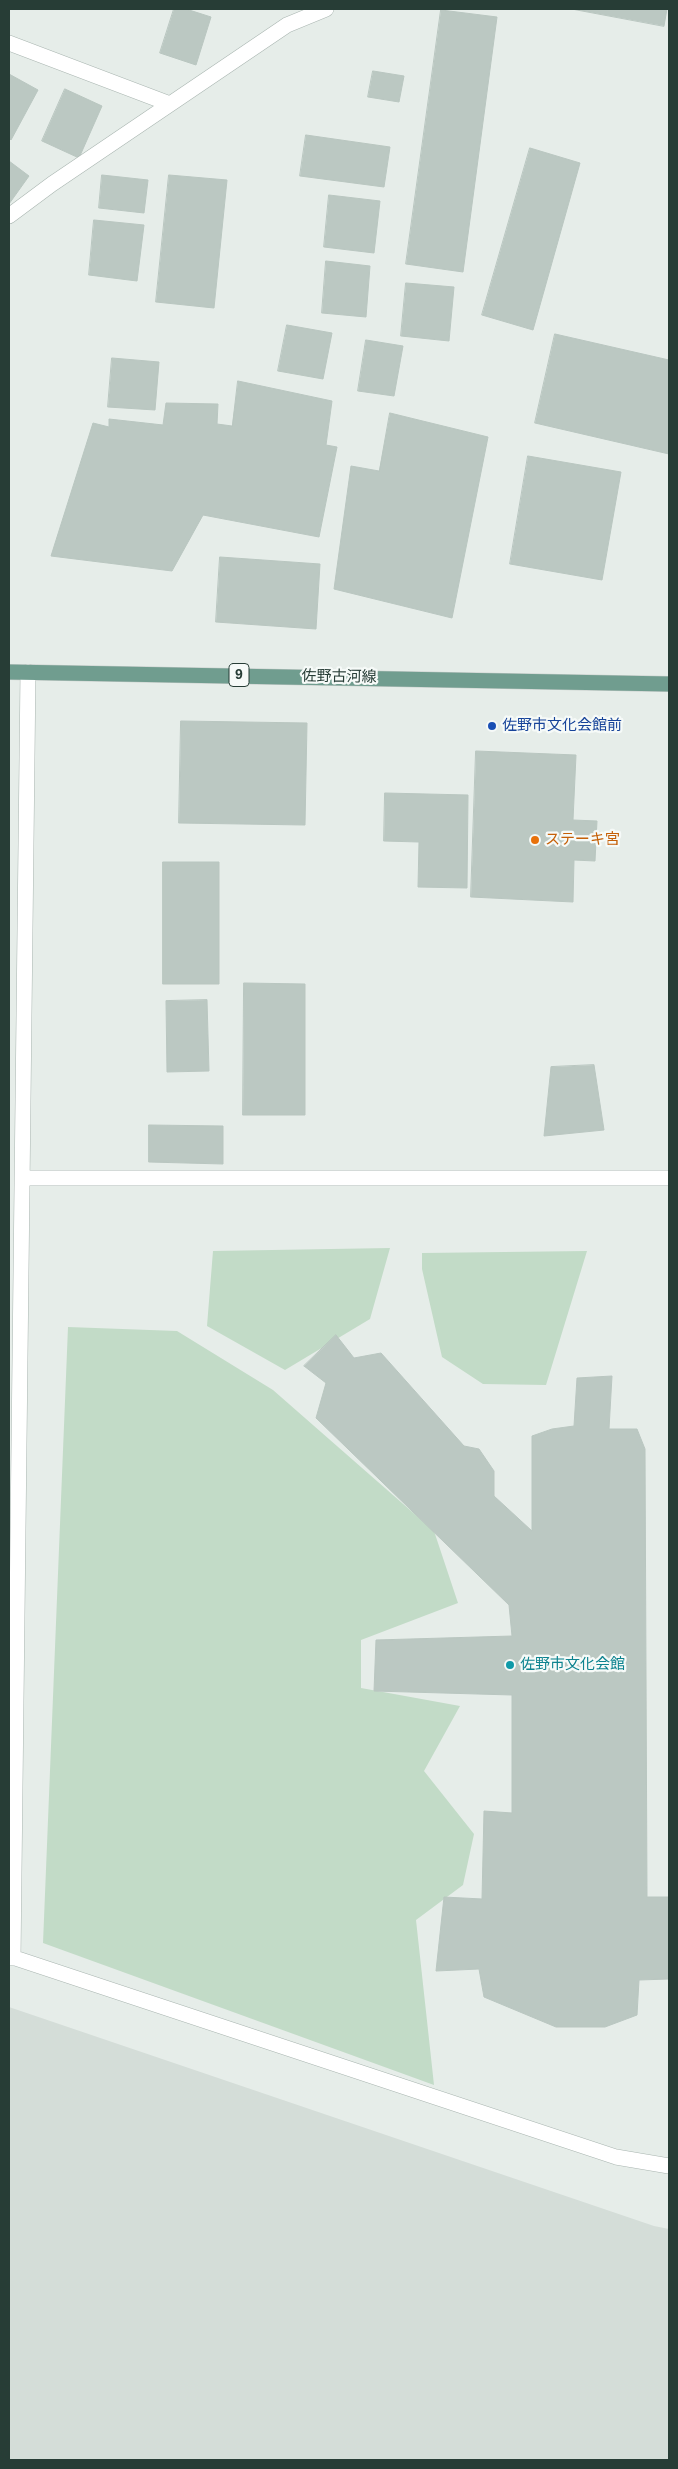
<!DOCTYPE html>
<html>
<head>
<meta charset="utf-8">
<style>
	body { margin:0 }
	#map { position:relative; width:678px; height:2469px; overflow:hidden; background:#e6ede9; font-family:Arial,sans-serif }
	canvas { display:block }
	.frame { position:absolute; inset:0; border:10px solid #273d36; pointer-events:none }
</style>
</head>
<body>
<div id="map">
<canvas width="678" height="2469"></canvas>
<div class="frame"></div>
</div>
<script>
const c = document.querySelector('canvas').getContext('2d');
c.lineJoin = 'round';
function fillPath(path, color) { c.fillStyle = color; c.fill(path, 'evenodd'); }
function stroke(path, color, width, dash) { c.strokeStyle = color; c.lineWidth = width; c.lineCap = dash ? 'butt' : 'round'; c.setLineDash(dash || []); c.stroke(path); }
function label(font, color, halo, rows, align = 'center') {
  c.font = font + ' Arial,"Noto Sans JP",sans-serif'; c.lineWidth = 4.5; c.setLineDash([]); c.textBaseline = 'middle'; c.strokeStyle = halo; c.fillStyle = color; for (const [text, x, y, turn = 0] of rows) {
    c.save(); c.translate(x, y); c.rotate((+turn || 0) * Math.PI / 180); c.textAlign = isNaN(turn) ? turn : align; if (halo) c.strokeText(text, 0, 0); c.fillText(text, 0, 0); c.restore();
  }
}
fillPath(new Path2D(`
	M 9,2007 L 654,2226 L 669,2229 L 669,2460 L 9,2460 Z`), '#d4ddd8');
fillPath(new Path2D(`
	M 390,1248 L 370,1319 L 285,1370 L 207,1326 L 213,1251 Z
	M 587,1251 L 546,1385 L 483,1384 L 442,1357 L 422,1269 L 422,1253 Z
	M 68,1327 L 177,1331 L 273,1390 L 434,1531 L 458,1603 L 361,1640 L 361,1688 L 460,1706 L 424,1771 L 474,1834 L 463,1885 L 416,1920 L 434,2085 L 43,1943 Z`), '#c2dbc7');
const building = new Path2D(`
	M 174,9 L 186,9 L 211,17 L 196,65 L 160,53 Z
	M 572,9 L 667,9 L 664,26 Z
	M 441,10 L 497,17 L 463,272 L 406,264 Z
	M 373,71 L 404,76 L 399,102 L 368,97 Z
	M 9,74 L 38,90 L 11,140 L 9,138 Z
	M 65,89 L 102,106 L 79,158 L 42,141 Z
	M 306,135 L 390,147 L 384,187 L 300,176 Z
	M 530,148 L 580,163 L 533,330 L 482,315 Z
	M 9,161 L 29,176 L 9,204 Z
	M 102,175 L 148,180 L 144,213 L 99,208 Z
	M 169,175 L 227,180 L 214,308 L 156,302 Z
	M 329,195 L 380,201 L 374,253 L 324,247 Z
	M 94,220 L 144,225 L 137,281 L 89,275 Z
	M 326,261 L 370,266 L 366,317 L 322,313 Z
	M 406,283 L 454,287 L 449,341 L 401,336 Z
	M 287,325 L 332,333 L 323,379 L 278,371 Z
	M 555,334 L 669,360 L 669,454 L 535,423 Z
	M 366,340 L 403,346 L 394,396 L 358,391 Z
	M 112,358 L 159,362 L 155,410 L 108,407 Z
	M 238,381 L 332,401 L 326,445 L 337,447 L 319,537 L 203,515 L 172,571 L 51,556 L 93,423 L 109,427 L 109,419 L 163,425 L 166,403 L 218,404 L 217,424 L 232,426 Z
	M 390,413 L 488,437 L 452,618 L 334,589 L 351,466 L 379,471 Z
	M 528,456 L 621,472 L 602,580 L 510,564 Z
	M 220,557 L 320,564 L 316,629 L 216,622 Z
	M 181,721 L 307,723 L 305,825 L 179,823 Z
	M 476,751 L 576,755 L 573,820 L 597,821 L 595,861 L 574,860 L 573,902 L 471,897 Z
	M 385,793 L 468,795 L 467,888 L 418,887 L 419,842 L 384,841 Z
	M 163,862 L 219,862 L 219,984 L 163,984 Z
	M 244,983 L 305,984 L 305,1115 L 243,1115 Z
	M 207,1000 L 209,1071 L 167,1072 L 166,1001 Z
	M 594,1065 L 604,1130 L 544,1136 L 551,1067 Z
	M 149,1125 L 223,1126 L 223,1164 L 149,1162 Z
	M 336,1335 L 354,1358 L 381,1353 L 464,1446 L 479,1449 L 494,1471 L 494,1496 L 532,1531 L 532,1436 L 552,1429 L 574,1426 L 577,1378 L 612,1376 L 609,1429 L 637,1429 L 645,1449 L 647,1897 L 669,1897 L 669,1979 L 639,1980 L 637,2015 L 605,2027 L 556,2027 L 484,1997 L 479,1969 L 436,1971 L 444,1897 L 482,1899 L 484,1811 L 512,1813 L 512,1695 L 374,1691 L 376,1640 L 512,1636 L 509,1605 L 316,1418 L 326,1383 L 304,1366 Z`);
fillPath(building, '#bbc8c2');
stroke(building, '#b9c6c0', 1);
const minor = new Path2D(`
	M 9,43 L 170,104
	M 9,216 L 52,184 L 287,25 L 326,9
	M 23,1178 L 669,1178
	M 9,1956 L 616,2157 L 669,2166
	M 13,1958 L 28,672`);
const major = new Path2D(`
	M 9,672 L 669,684`);
stroke(minor, '#a9b5b0', 16);
stroke(major, '#c3c9c7', 16);
stroke(minor, '#fff', 15);
stroke(major, '#709d8f', 15);
for (const [x, y, r, color] of [
	[492,726,5,"#1a4fb4"],
	[535,840,5,"#e8710a"],
	[510,1665,5,"#0f9aa8"]
]) { const dot = new Path2D(); dot.arc(x, y, r, 0, 2 * Math.PI); c.fillStyle = color; c.fill(dot); stroke(dot, '#f6faf8', 2); }
for (const [x, y, w] of [
	[239,675,20]
]) { const box = new Path2D(); box.roundRect(x - w / 2, y - 11.5, w, 23, 4); c.fillStyle = '#f6faf8'; c.fill(box); stroke(box, '#273d36', 1); }
label('bold 14px', '#273d36', null, [
	["9",239,675]
]);
label('15px', '#273d36', '#f6faf8', [
	["佐野古河線",339,677,1]
]);
label('15px', '#164399', '#f6faf8', [
	["佐野市文化会館前",502,726]
], 'left');
label('15px', '#c56008', '#f6faf8', [
	["ステーキ宮",545,840]
], 'left');
label('15px', '#0d838f', '#f6faf8', [
	["佐野市文化会館",520,1665]
], 'left');
</script>
</body>
</html>
